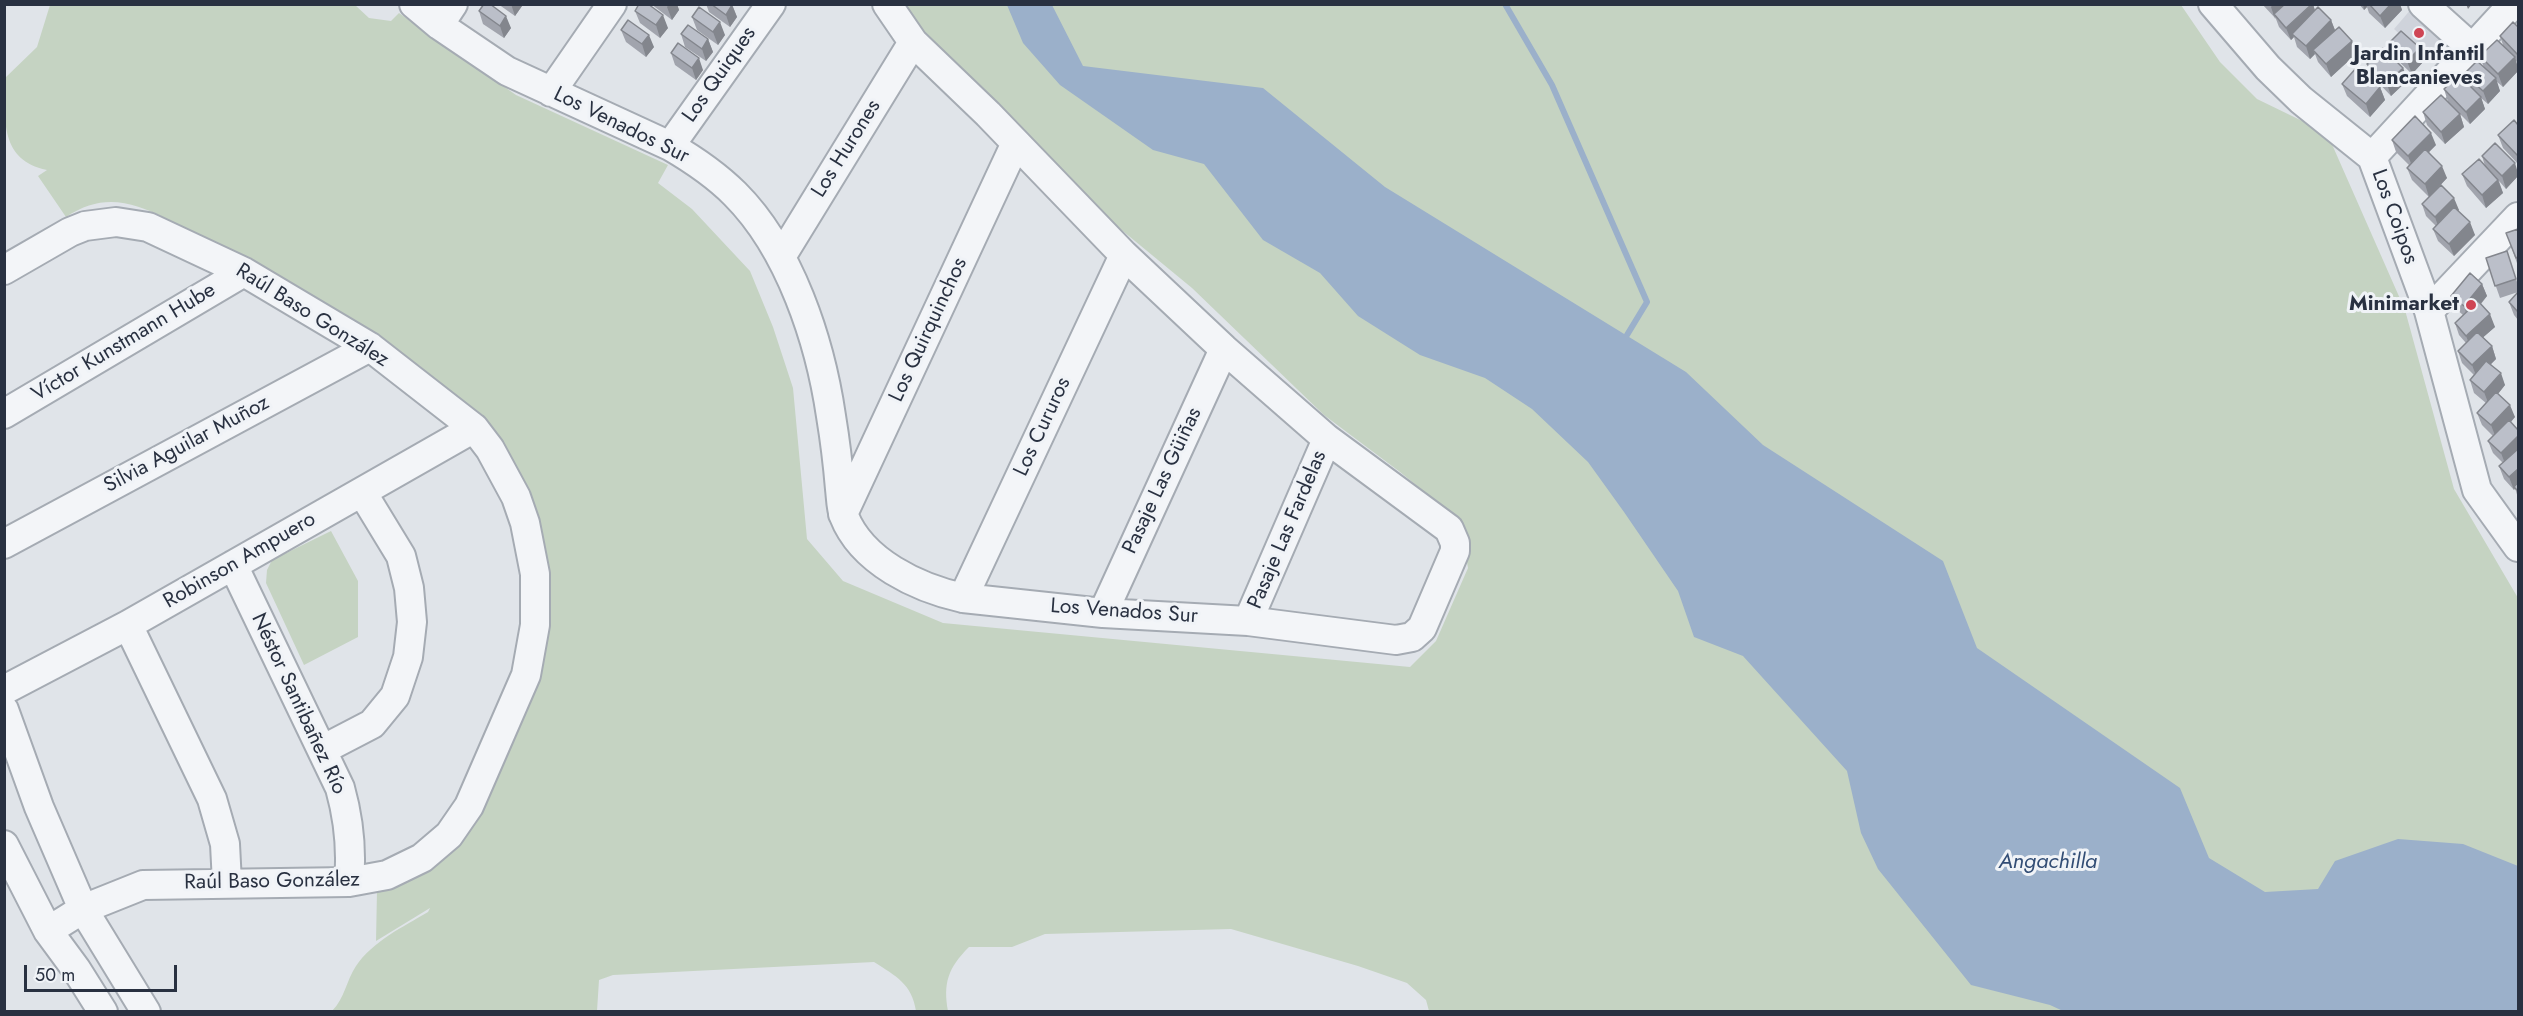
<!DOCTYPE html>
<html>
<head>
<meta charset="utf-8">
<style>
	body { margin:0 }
	#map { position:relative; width:2523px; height:1016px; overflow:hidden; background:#e0e4e9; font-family:Jost,sans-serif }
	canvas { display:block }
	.frame { position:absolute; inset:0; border:6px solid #293141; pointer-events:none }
	.scale { position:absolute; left:24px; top:965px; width:153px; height:27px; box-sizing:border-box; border:3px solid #293141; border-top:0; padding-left:8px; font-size:18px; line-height:21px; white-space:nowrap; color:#293141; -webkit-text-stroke:4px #f0f3f7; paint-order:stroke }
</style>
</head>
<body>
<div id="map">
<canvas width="2523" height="1016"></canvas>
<div class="frame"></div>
<div class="scale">50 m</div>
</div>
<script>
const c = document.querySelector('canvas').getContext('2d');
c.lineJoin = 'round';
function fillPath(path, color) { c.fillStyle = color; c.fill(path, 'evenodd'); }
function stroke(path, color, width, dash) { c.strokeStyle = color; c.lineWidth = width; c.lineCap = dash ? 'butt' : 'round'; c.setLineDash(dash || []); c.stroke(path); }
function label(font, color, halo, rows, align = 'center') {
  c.font = font + ' Jost,sans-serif'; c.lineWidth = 6; c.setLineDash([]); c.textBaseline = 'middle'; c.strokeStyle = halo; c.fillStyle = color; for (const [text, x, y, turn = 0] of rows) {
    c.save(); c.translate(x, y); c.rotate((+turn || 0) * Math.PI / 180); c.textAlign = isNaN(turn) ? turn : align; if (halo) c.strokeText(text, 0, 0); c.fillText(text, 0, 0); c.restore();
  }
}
fillPath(new Path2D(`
	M 2412,8 L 2445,37 L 2426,58 L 2394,29 Z`), '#cfd3db');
fillPath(new Path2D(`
	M 50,5 L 355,5 L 369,18 L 391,21 L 399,13 L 516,95 L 668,165 L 658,183 L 692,209 L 750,271 L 773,327 L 793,388 L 807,539 L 843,581 L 943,623 L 1410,667 L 1436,641 L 1468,568 L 1460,521 L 1400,472 L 1324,415 L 1192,288 L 1090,204 L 895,5 L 2181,5 L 2220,62 L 2257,99 L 2327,133 L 2405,310 L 2454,489 L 2518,598 L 2518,1011 L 1429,1011 L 1426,1000 L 1407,983 L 1358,966 L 1231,929 L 1045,934 L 1012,947 L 969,947 C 948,968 943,983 948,1011 L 916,1011 C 912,984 896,976 874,962 L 613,975 L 599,980 L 597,1011 L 332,1011 C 345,998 346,981 356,966 C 373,941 403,927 428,912 L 430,908 L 376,941 L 377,891 L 465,833 L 542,577 L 442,386 L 420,366 L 167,219 C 131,201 102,193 66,217 L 38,176 L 47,170 C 0,160 5,121 4,79 L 37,47 Z
	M 331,531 L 358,581 L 358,637 L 304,665 L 266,583 L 267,570 L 272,560 Z`), '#c5d3c2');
fillPath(new Path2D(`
	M 1007,5 L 1052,5 L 1083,66 L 1263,88 L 1385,187 L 1686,372 L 1763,445 L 1943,561 L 1977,648 L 2180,788 L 2209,858 L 2265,892 L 2318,889 L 2335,861 L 2398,839 L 2463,844 L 2518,866 L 2518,1011 L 2063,1011 L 2050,1005 L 1971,985 L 1878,869 L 1861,833 L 1847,771 L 1743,656 L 1694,637 L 1678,591 L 1624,512 L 1588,462 L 1532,409 L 1485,378 L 1420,355 L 1358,316 L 1320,273 L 1263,240 L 1204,164 L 1153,150 L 1060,85 L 1023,43 Z`), '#9bb0ca');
stroke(new Path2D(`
	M 1505,4 L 1552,85 L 1647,302 L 1627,335`), '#9bb0ca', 6);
const minor = new Path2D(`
	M 414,4 L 439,25 L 507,71 L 670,146 C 694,160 716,175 735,194 C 790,249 820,341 831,416 C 835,440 838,465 840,489 C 841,497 841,508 844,516 C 862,562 918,588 963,598 L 1103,613 L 1248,621 L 1396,640 L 1412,637 L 1422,628 L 1455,551 L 1455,543 L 1449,529 L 1327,439 L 1224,349 L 1124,255 L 988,114 L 913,42 L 887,4
	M 2213,4 L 2268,68 L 2301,100 L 2372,157 L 2429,311 L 2477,490 L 2518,547
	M 2423,4 L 2473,49
	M 439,25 L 453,4
	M 551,92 L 612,4
	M 670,146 L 771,4
	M 2372,157 L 2513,4
	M 781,257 L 913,42
	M 4,270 L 70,232 L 85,226 L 116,222 L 148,227 L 244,272 L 370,347 L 474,428 L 490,449 L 516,497 L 525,523 L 535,574 L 535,625 L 526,675 L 469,806 L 449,835 L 422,858 L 387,875 L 349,882 L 143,885 L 83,909 L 48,931
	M 2429,311 L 2518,217
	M 4,414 L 244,272
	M 843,514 L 1015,145
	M 4,544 L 370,347
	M 233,565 L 340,788 C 349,820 352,849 349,882
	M 963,598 L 1124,255
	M 1103,613 L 1224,349
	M 1248,621 L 1327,439
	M 128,625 L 212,799 L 225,844 L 227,883
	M 4,690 L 128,625 L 474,428
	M 4,710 L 39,807 L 83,909 L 146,1012
	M 322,750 L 372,724 L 395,696 L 408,657 L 412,622 L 409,588 L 401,556 L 362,492
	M 4,845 L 48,931 L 76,969 L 103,1012`);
stroke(minor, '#a5abb3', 32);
stroke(minor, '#f3f5f8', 28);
fillPath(new Path2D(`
	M 498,4 L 521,4 L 522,6 L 515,16 Z
	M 651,4 L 677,4 L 679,10 L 672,20 Z
	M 706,4 L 732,4 L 737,17 L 730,27 L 709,12 Z
	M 2262,4 L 2313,4 L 2315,11 L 2331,20 L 2335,30 L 2352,41 L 2356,54 L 2331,77 L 2318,62 L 2315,54 L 2310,59 L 2297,47 L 2294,37 L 2291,40 L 2279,27 L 2276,19 Z
	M 2359,4 L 2400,4 L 2402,10 L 2385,28 L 2369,13 L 2367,7 L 2364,10 Z
	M 479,11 L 511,28 L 504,38 L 483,24 Z
	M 635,11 L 668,28 L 660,38 L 640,23 Z
	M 692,17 L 725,35 L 718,45 L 697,30 Z
	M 2518,27 L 2518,63 L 2516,61 L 2518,71 L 2503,87 L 2496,81 L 2500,91 L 2488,104 L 2481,98 L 2485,109 L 2470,124 L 2448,102 L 2444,89 L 2467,83 L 2464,74 L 2484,68 L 2480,56 L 2503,45 L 2500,36 Z
	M 621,30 L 654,47 L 646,57 L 626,42 Z
	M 681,34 L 708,39 L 713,52 L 706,61 L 685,47 Z
	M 2388,44 L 2420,48 L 2424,61 L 2412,74 L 2393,56 Z
	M 671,53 L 703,70 L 696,80 L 675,65 Z
	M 2367,64 L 2403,68 L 2408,80 L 2391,96 L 2372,76 Z
	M 2342,84 L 2380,87 L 2385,100 L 2370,117 L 2347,96 Z
	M 2423,112 L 2460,114 L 2464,127 L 2445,144 L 2427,125 Z
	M 2518,125 L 2518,164 L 2503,148 L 2498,135 Z
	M 2392,140 L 2436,145 L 2429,152 L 2447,178 L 2437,189 L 2459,210 L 2458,211 L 2475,235 L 2454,256 L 2438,241 L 2433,229 L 2436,226 L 2426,216 L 2422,204 L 2429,197 L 2412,180 L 2407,168 L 2409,165 L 2396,152 Z
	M 2482,156 L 2518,173 L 2518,176 L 2506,189 L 2499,181 L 2503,193 L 2486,208 L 2467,186 L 2462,174 L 2485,166 Z
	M 2518,229 L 2518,266 L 2511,246 Z
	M 2507,251 L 2518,285 L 2518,292 L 2500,298 L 2486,258 Z
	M 2482,284 L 2487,296 L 2481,304 L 2495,327 L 2483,337 L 2492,346 L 2496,359 L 2491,364 L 2505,385 L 2498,394 L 2515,417 L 2511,422 L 2518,430 L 2518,498 L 2515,488 L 2514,490 L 2504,479 L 2499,466 L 2503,463 L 2493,453 L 2488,441 L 2493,436 L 2482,425 L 2477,413 L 2486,403 L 2474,393 L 2470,380 L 2474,375 L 2462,363 L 2458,351 L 2466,343 L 2459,335 L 2455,323 L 2463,315 L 2455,308 L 2451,296 Z
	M 2518,292 L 2518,320 L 2514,315 L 2509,302 Z`), '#a1a4ad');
fillPath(new Path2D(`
	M 511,4 L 521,4 L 522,6 L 515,16 Z
	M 669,4 L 677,4 L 679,10 L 672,20 L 667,7 Z
	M 2273,4 L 2292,4 L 2274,14 L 2275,19 L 2271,7 Z
	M 2313,4 L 2317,17 L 2292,34 L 2294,37 L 2291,40 L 2286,28 Z
	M 2363,4 L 2366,4 L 2367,7 L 2364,10 Z
	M 2391,4 L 2400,4 L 2402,10 L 2385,28 L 2380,16 Z
	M 2466,4 L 2472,4 L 2468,9 Z
	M 732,5 L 737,17 L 730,27 L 726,15 Z
	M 663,15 L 668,28 L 660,38 L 656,25 Z
	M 506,16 L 511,28 L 504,38 L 500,26 Z
	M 2331,20 L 2336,33 L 2313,50 L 2315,54 L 2310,59 L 2306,46 Z
	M 720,22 L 725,35 L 718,45 L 713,32 Z
	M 649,35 L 654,47 L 646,57 L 642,44 Z
	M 708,39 L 713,52 L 706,61 L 702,49 Z
	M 2352,41 L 2356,54 L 2331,77 L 2326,64 Z
	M 2420,48 L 2424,61 L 2412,74 L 2407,61 Z
	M 2515,57 L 2518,68 L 2518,71 L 2503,87 L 2498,74 Z
	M 699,58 L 703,70 L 696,80 L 692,68 Z
	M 2403,68 L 2408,80 L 2391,96 L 2387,84 Z
	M 2496,78 L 2500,91 L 2488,104 L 2483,91 Z
	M 2380,87 L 2385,100 L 2370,117 L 2366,104 Z
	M 2481,97 L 2485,109 L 2470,124 L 2466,112 Z
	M 2460,114 L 2464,127 L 2445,144 L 2441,132 Z
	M 2431,133 L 2436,145 L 2413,168 L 2408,156 Z
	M 2515,163 L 2518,173 L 2518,176 L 2506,189 L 2502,176 Z
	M 2442,166 L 2447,178 L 2429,197 L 2425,184 Z
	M 2498,180 L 2503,193 L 2486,208 L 2482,195 Z
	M 2454,198 L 2459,210 L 2439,229 L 2435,217 Z
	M 2470,222 L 2475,235 L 2454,256 L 2449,244 Z
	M 2482,284 L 2487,296 L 2468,319 L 2464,306 Z
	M 2490,314 L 2495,327 L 2471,348 L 2466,336 Z
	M 2492,346 L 2496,359 L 2477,378 L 2472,365 Z
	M 2501,373 L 2505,385 L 2489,405 L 2484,392 Z
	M 2510,405 L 2515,417 L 2496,438 L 2491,425 Z
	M 2518,436 L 2518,453 L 2506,466 L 2501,453 Z
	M 2518,469 L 2518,485 L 2514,487 L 2515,488 L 2514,490 L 2509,477 Z`), '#83868d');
const building = new Path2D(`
	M 484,4 L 490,4 L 506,16 L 500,26 L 479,11 Z
	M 639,4 L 648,4 L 663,15 L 656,25 L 635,11 Z
	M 711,4 L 732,4 L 732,5 L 726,15 Z
	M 2285,4 L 2312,4 L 2286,28 L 2274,14 Z
	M 2369,4 L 2391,4 L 2380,16 Z
	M 699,7 L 720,22 L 713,32 L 692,17 Z
	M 2318,7 L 2331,20 L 2306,46 L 2292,34 Z
	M 628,20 L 649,35 L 642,44 L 621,30 Z
	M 2513,22 L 2518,27 L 2518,55 L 2500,36 Z
	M 688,25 L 708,39 L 702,49 L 681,34 Z
	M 2339,27 L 2352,41 L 2326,64 L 2313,50 Z
	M 2401,31 L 2420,48 L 2407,61 L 2388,44 Z
	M 2497,40 L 2515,57 L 2498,74 L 2480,56 Z
	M 678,43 L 699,58 L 692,68 L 671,53 Z
	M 2383,48 L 2403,68 L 2387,84 L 2367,64 Z
	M 2477,61 L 2496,78 L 2483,91 L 2464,74 Z
	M 2357,67 L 2380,87 L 2366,104 L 2342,84 Z
	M 2459,75 L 2481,97 L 2466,112 L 2444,89 Z
	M 2441,95 L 2460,114 L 2441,132 L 2423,112 Z
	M 2415,116 L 2431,133 L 2408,156 L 2392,140 Z
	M 2514,120 L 2518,125 L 2518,156 L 2498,135 Z
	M 2495,143 L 2515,163 L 2502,176 L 2482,156 Z
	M 2425,149 L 2442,166 L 2425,184 L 2407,168 Z
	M 2479,159 L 2498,180 L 2482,195 L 2462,174 Z
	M 2441,185 L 2454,198 L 2435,217 L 2422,204 Z
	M 2454,207 L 2470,222 L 2449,244 L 2433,229 Z
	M 2518,229 L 2518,257 L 2516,258 L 2506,233 Z
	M 2507,251 L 2516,279 L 2495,286 L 2486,258 Z
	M 2470,273 L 2482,284 L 2464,306 L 2451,296 Z
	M 2518,292 L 2518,312 L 2509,302 Z
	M 2478,301 L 2490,314 L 2466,336 L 2455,323 Z
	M 2477,332 L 2492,346 L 2472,365 L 2458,351 Z
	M 2486,361 L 2501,373 L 2484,392 L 2470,380 Z
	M 2496,392 L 2510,405 L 2491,425 L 2477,413 Z
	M 2509,420 L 2518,430 L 2518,436 L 2501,453 L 2488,441 Z
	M 2518,449 L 2518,469 L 2509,477 L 2499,466 Z
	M 2518,482 L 2518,491 L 2514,487 Z`);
fillPath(building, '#bbbfc9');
stroke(building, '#83868d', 1.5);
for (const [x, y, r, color] of [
	[2419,33,6,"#cf4554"],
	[2471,305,6,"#cf4554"]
]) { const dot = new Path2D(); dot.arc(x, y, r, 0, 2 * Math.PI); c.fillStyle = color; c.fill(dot); stroke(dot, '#f0f3f7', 2); }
label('bold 21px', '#293141', '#f0f3f7', [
	["Jardin Infantil",2419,55],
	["Blancanieves",2419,79],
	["Minimarket",2459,305,"right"]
]);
label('21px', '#293141', '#f0f3f7', [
	["Los Quiques",720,75,-55],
	["Los Venados Sur",621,126,26],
	["Los Hurones",847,149,-58],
	["Los Coipos",2394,217,70],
	["Raúl Baso González",312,316,32],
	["Los Quirquinchos",929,330,-65],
	["Víctor Kunstmann Hube",124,343,-31],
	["Los Cururos",1043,427,-65],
	["Silvia Aguilar Muñoz",187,445,-28],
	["Pasaje Las Güiñas",1163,481,-65],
	["Pasaje Las Fardelas",1288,530,-67],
	["Robinson Ampuero",240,561,-30],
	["Los Venados Sur",1124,612,4],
	["Néstor Santibañez Río",298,704,65],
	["Raúl Baso González",272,882,-1]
]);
label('italic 22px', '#324d75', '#f0f3f7', [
	["Angachilla",2048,863]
]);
</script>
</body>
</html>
